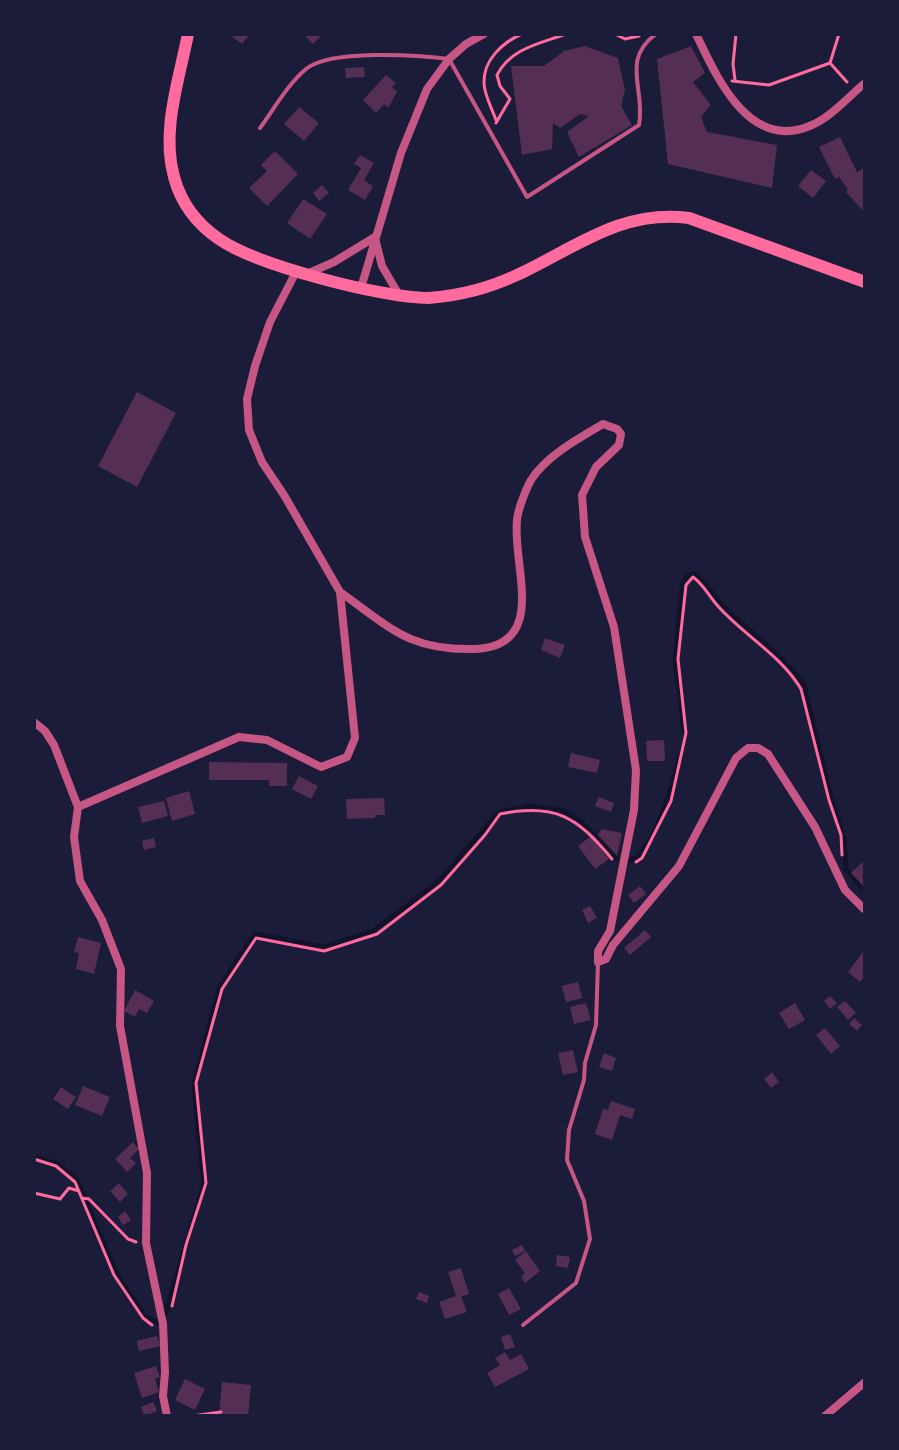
<!DOCTYPE html>
<html>
<head>
<meta charset="utf-8">
<style>
	body { margin:0 }
	#map { position:relative; width:899px; height:1450px; overflow:hidden; background:#1b1b3a; font-family:"Exo 2",sans-serif }
	canvas { display:block }
	.frame { position:absolute; inset:0; border:36px solid #1b1b3a; pointer-events:none }
</style>
</head>
<body>
<div id="map">
<canvas width="899" height="1450"></canvas>
<div class="frame"></div>
</div>
<script>
const c = document.querySelector('canvas').getContext('2d');
c.lineJoin = 'round';
function stroke(path, color, width, dash) { c.strokeStyle = color; c.lineWidth = width; c.lineCap = dash ? 'butt' : 'round'; c.setLineDash(dash || []); c.stroke(path); }
function fillPath(path, color) { c.fillStyle = color; c.fill(path, 'evenodd'); }
stroke(new Path2D(`
	M 684,730 L 675,659 L 683,583 L 687,576 L 694,574 C 706,583 713,595 723,606 C 750,633 782,654 804,685 L 831,799 L 844,839 L 846,869 L 865,892
	M 628,861 C 654,857 674,779 680,756
	M 34,1156 L 57,1164 L 77,1180 L 117,1275 L 145,1317 L 156,1322
	M 165,1315 L 204,1184 L 194,1084 L 220,987 L 255,934 L 324,947 L 375,930 L 439,881 L 499,812 L 530,806 L 563,811 L 581,822 L 617,859`), '#12122b', 5);
fillPath(new Path2D(`
	M 229,34 L 250,34 L 242,44 Z
	M 303,34 L 323,34 L 313,44 Z
	M 585,46 L 618,58 L 625,90 L 621,106 L 632,125 L 579,157 L 567,132 L 589,116 L 580,114 L 560,128 L 553,123 L 552,149 L 522,155 L 511,66 L 544,66 L 564,51 Z
	M 691,46 L 705,73 L 693,82 L 711,105 L 701,117 L 707,132 L 777,145 L 772,188 L 668,164 L 657,59 Z
	M 364,67 L 365,77 L 346,78 L 345,68 Z
	M 386,75 L 396,83 L 392,87 L 397,92 L 388,108 L 384,104 L 376,113 L 363,100 Z
	M 299,107 L 319,123 L 304,141 L 284,124 Z
	M 840,137 L 857,172 L 865,167 L 865,213 L 846,192 L 848,190 L 839,177 L 835,179 L 819,147 Z
	M 275,151 L 298,174 L 267,206 L 249,188 L 267,171 L 261,165 Z
	M 360,155 L 374,163 L 364,180 L 373,186 L 365,200 L 348,190 L 361,168 L 354,164 Z
	M 811,170 L 826,181 L 813,198 L 798,186 Z
	M 322,185 L 329,193 L 319,201 L 313,193 Z
	M 303,199 L 327,214 L 310,239 L 287,223 Z
	M 137,392 L 176,413 L 137,487 L 98,466 Z
	M 545,638 L 565,645 L 560,658 L 541,650 Z
	M 664,740 L 665,761 L 647,761 L 646,741 Z
	M 571,753 L 600,760 L 597,773 L 568,767 Z
	M 209,762 L 287,763 L 287,786 L 269,786 L 269,780 L 209,780 Z
	M 299,776 L 318,786 L 311,799 L 292,789 Z
	M 189,791 L 195,814 L 172,821 L 166,798 Z
	M 599,797 L 614,803 L 611,812 L 595,806 Z
	M 384,798 L 385,815 L 375,815 L 375,818 L 347,819 L 346,799 Z
	M 164,801 L 168,816 L 142,823 L 138,807 Z
	M 602,829 L 622,833 L 617,856 L 598,835 Z
	M 591,836 L 609,859 L 595,869 L 578,846 Z
	M 154,838 L 156,847 L 144,850 L 142,841 Z
	M 865,860 L 865,888 L 851,873 Z
	M 640,886 L 646,894 L 634,903 L 628,895 Z
	M 590,906 L 597,918 L 588,923 L 582,910 Z
	M 645,930 L 651,937 L 630,955 L 624,948 Z
	M 78,937 L 101,943 L 94,974 L 76,969 L 79,953 L 74,952 Z
	M 865,949 L 865,975 L 860,982 L 848,972 Z
	M 578,982 L 582,998 L 566,1002 L 562,986 Z
	M 135,990 L 154,1001 L 147,1013 L 139,1009 L 135,1017 L 124,1011 Z
	M 830,996 L 837,1003 L 830,1009 L 824,1001 Z
	M 845,1001 L 856,1013 L 848,1020 L 837,1007 Z
	M 586,1003 L 591,1020 L 574,1024 L 570,1007 Z
	M 795,1003 L 805,1020 L 789,1029 L 779,1013 Z
	M 854,1018 L 862,1025 L 857,1031 L 849,1024 Z
	M 825,1028 L 840,1046 L 831,1054 L 816,1035 Z
	M 573,1050 L 578,1072 L 563,1075 L 558,1053 Z
	M 604,1053 L 616,1058 L 612,1071 L 599,1067 Z
	M 772,1072 L 779,1082 L 771,1088 L 764,1079 Z
	M 83,1086 L 110,1097 L 102,1116 L 75,1105 Z
	M 61,1087 L 76,1097 L 68,1109 L 53,1099 Z
	M 611,1101 L 635,1109 L 632,1119 L 620,1115 L 612,1140 L 595,1134 L 603,1109 L 608,1110 Z
	M 133,1142 L 139,1149 L 130,1158 L 136,1163 L 127,1172 L 115,1159 Z
	M 119,1183 L 128,1194 L 120,1202 L 110,1191 Z
	M 125,1211 L 131,1220 L 123,1225 L 118,1217 Z
	M 522,1245 L 525,1251 L 515,1256 L 512,1250 Z
	M 526,1251 L 540,1271 L 525,1283 L 521,1277 L 525,1273 L 515,1260 Z
	M 557,1255 L 570,1257 L 568,1268 L 556,1266 Z
	M 461,1268 L 469,1294 L 461,1296 L 467,1312 L 445,1319 L 439,1302 L 456,1296 L 448,1272 Z
	M 509,1288 L 521,1309 L 509,1315 L 498,1294 Z
	M 419,1292 L 429,1296 L 427,1303 L 416,1299 Z
	M 510,1334 L 515,1347 L 505,1350 L 501,1337 Z
	M 157,1336 L 160,1346 L 139,1351 L 137,1341 Z
	M 505,1352 L 510,1360 L 521,1354 L 529,1369 L 495,1387 L 487,1373 L 500,1365 L 495,1358 Z
	M 156,1366 L 160,1377 L 155,1379 L 159,1392 L 142,1398 L 134,1373 Z
	M 185,1379 L 205,1389 L 195,1410 L 175,1400 Z
	M 222,1382 L 251,1385 L 248,1416 L 219,1414 Z
	M 153,1402 L 157,1411 L 144,1416 L 141,1407 Z`), '#542f53');
stroke(new Path2D(`
	M 615,34 L 625,39 L 639,36
	M 839,34 L 830,63 L 847,82
	M 735,80 L 733,64 L 736,34
	M 732,81 L 769,85 L 830,63
	M 496,120 C 492,109 484,94 484,83 C 483,60 503,42 522,34
	M 496,123 L 510,99 L 500,86 L 497,75 C 511,48 539,44 566,34
	M 636,862 L 642,858 L 671,801 L 686,733 L 678,659 L 686,585 L 693,577 C 703,584 709,596 717,605 C 743,635 781,655 801,689 L 829,800 L 841,835 L 842,855
	M 34,1159 L 56,1166 L 75,1182 L 114,1275 L 143,1318 L 152,1325
	M 34,1193 L 60,1199 L 69,1188 L 79,1191
	M 82,1198 L 89,1199 L 128,1239 L 136,1242
	M 172,1306 L 186,1245 L 206,1183 L 196,1083 L 222,989 L 256,938 L 324,951 L 377,934 L 441,885 L 485,835 L 500,814 C 556,803 577,817 612,859
	M 192,1416 L 221,1412`), '#ff6b9d', 3);
stroke(new Path2D(`
	M 260,128 C 274,109 287,85 306,69 C 330,49 418,55 449,59 L 527,197 L 639,125 C 646,90 620,60 656,34
	M 523,1325 L 576,1283 L 590,1239 L 584,1201 L 567,1160 L 569,1130 L 584,1080 L 585,1063 L 596,1025 L 598,962`), '#c65784', 4);
stroke(new Path2D(`
	M 696,34 C 717,78 750,153 812,125 C 831,117 849,96 865,83
	M 376,242 L 382,266 L 399,295
	M 309,273 L 334,262 L 375,237
	M 361,288 L 401,153 L 427,89 L 449,59 L 466,44 L 484,34
	M 340,592 C 391,628 409,651 476,649 C 549,645 512,566 517,520 C 518,509 526,489 531,480 C 546,456 579,438 603,424 L 617,429 L 621,434 L 619,445 L 596,467 L 582,495 L 585,537 L 614,627 L 636,770 L 634,810 L 610,931 L 598,951 L 598,962
	M 34,722 L 45,731 L 54,745 L 78,807 L 74,837 L 80,881 L 102,920 L 121,969 L 120,1026 L 147,1173 L 146,1243 L 163,1324 L 165,1372 L 163,1396 L 167,1416
	M 78,807 L 239,737 L 267,740 L 321,767 L 347,757 L 355,738 L 340,592 L 284,495 L 262,462 L 249,430 L 247,399 L 255,366 L 270,322 L 297,270
	M 598,962 L 606,959 L 613,945 L 679,866 L 736,758 L 748,748 L 758,748 L 768,754 L 815,827 L 845,890 L 865,910
	M 825,1416 L 865,1382`), '#c65784', 8);
stroke(new Path2D(`
	M 188,34 C 179,80 161,131 174,177 C 181,203 197,224 219,239 C 256,265 382,298 428,298 C 443,297 461,294 476,290 C 553,270 605,207 689,218 L 865,282`), '#ff6b9d', 12);
</script>
</body>
</html>
